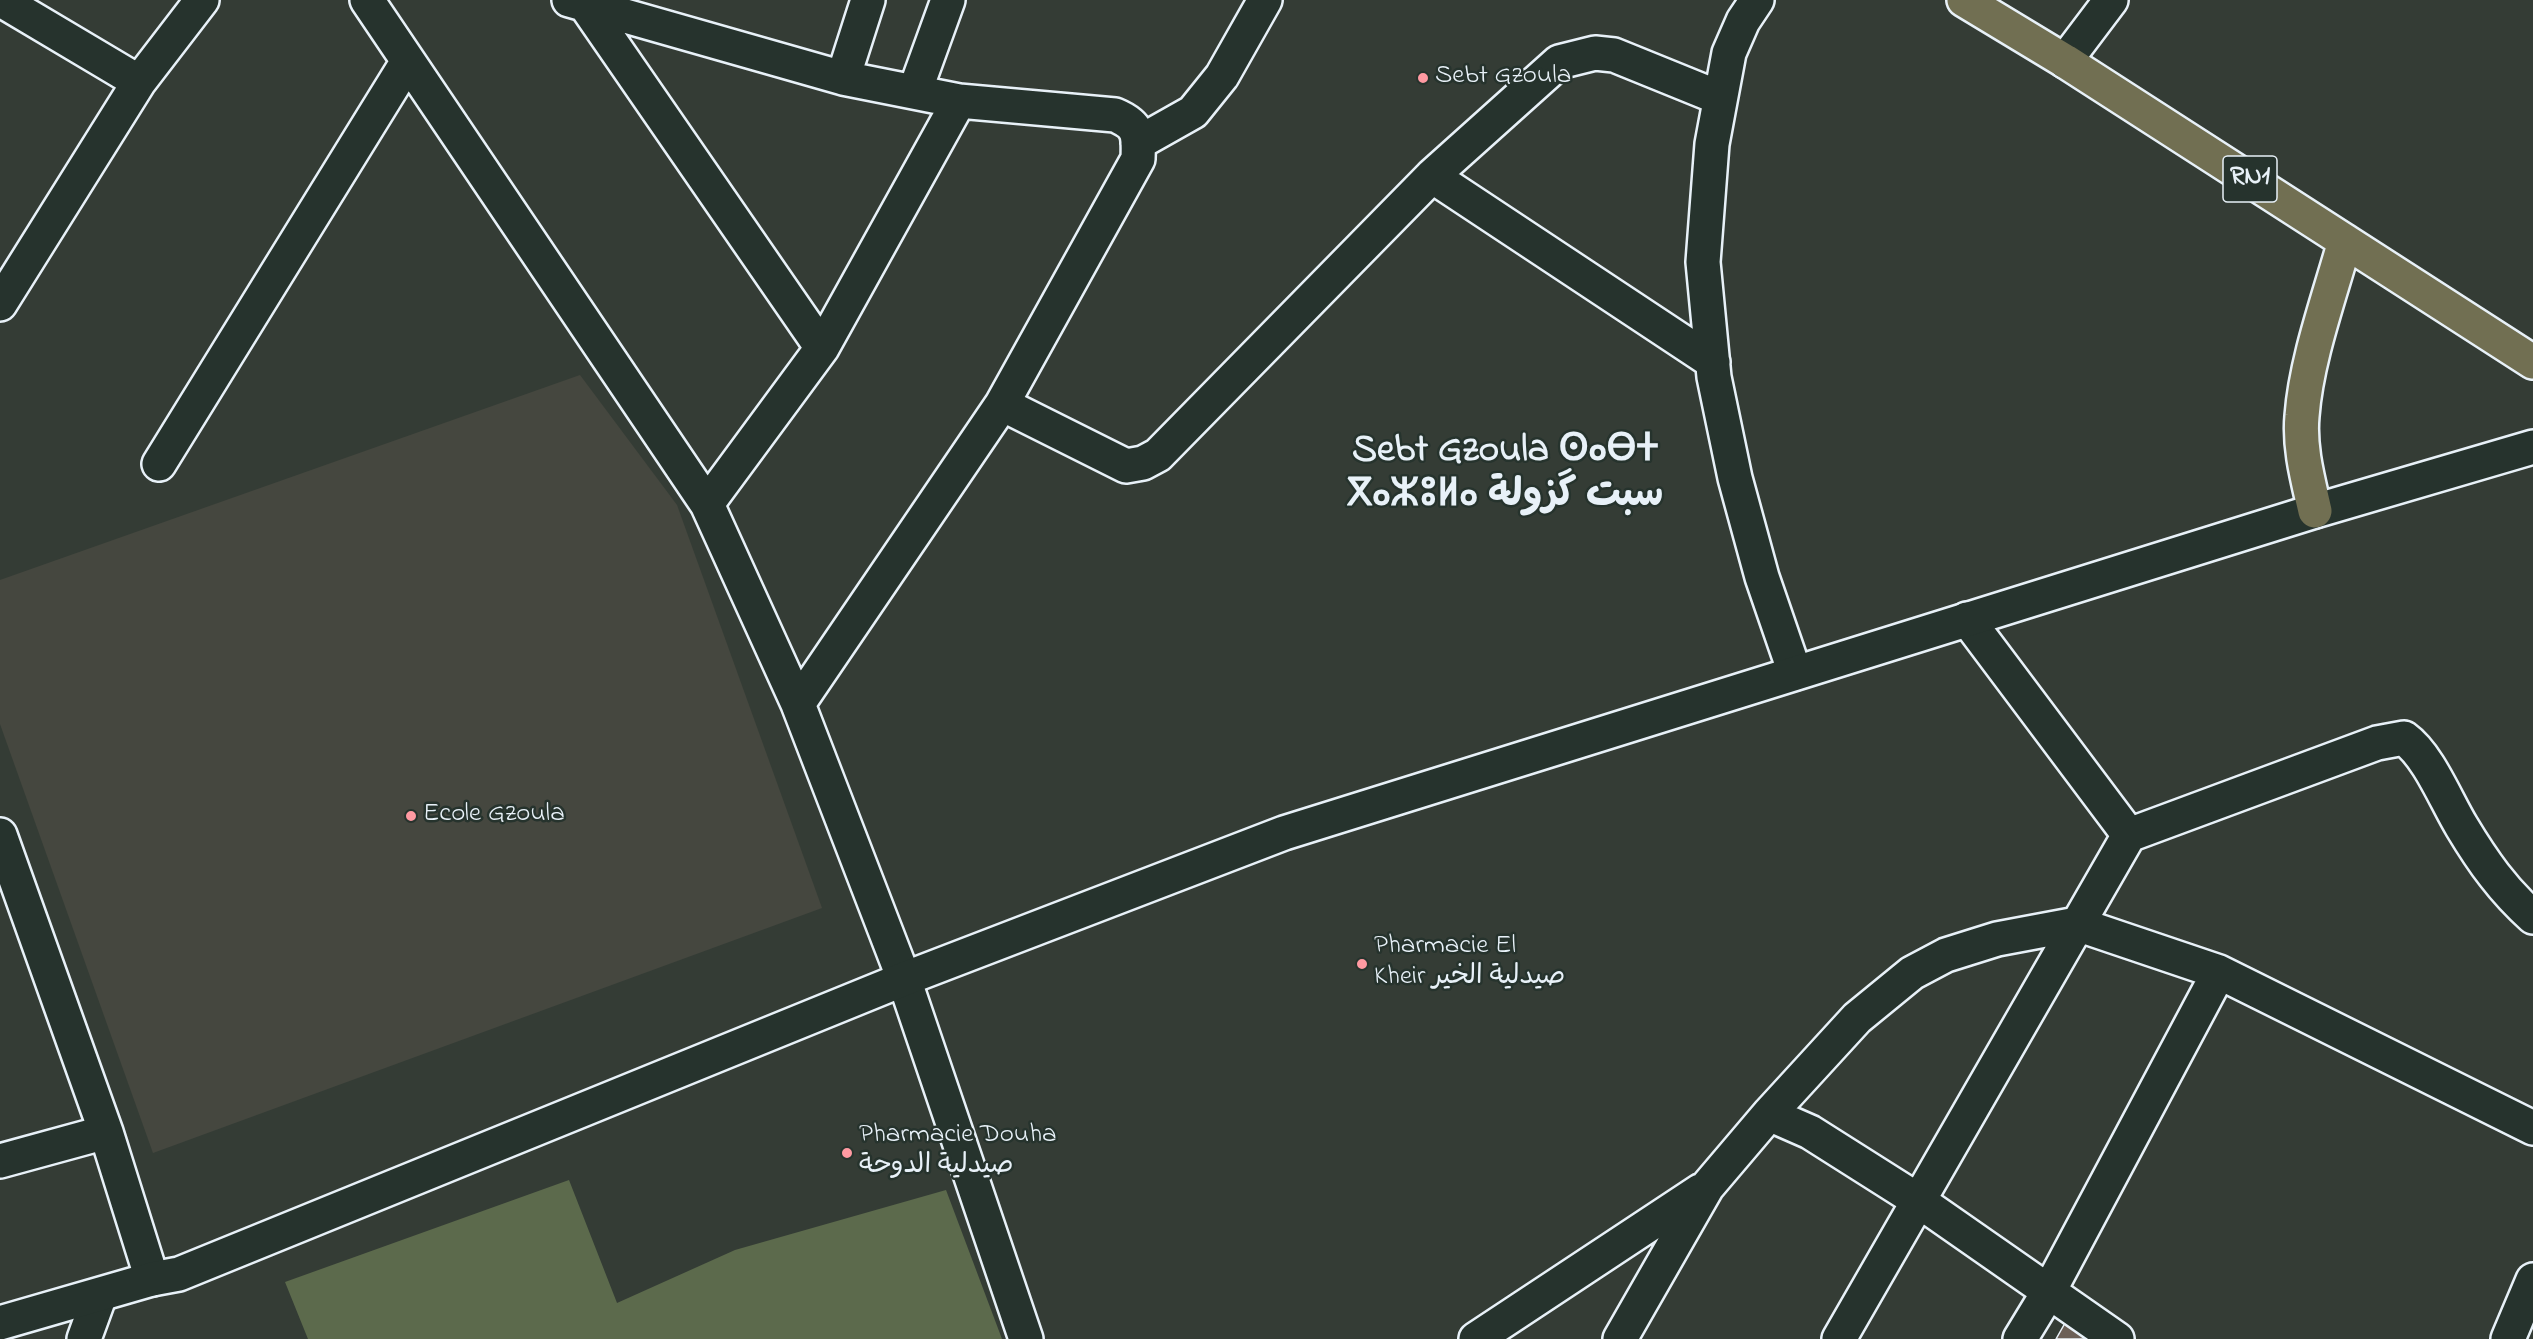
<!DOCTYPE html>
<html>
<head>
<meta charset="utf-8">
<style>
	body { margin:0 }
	canvas { display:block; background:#343c35 }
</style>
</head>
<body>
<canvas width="2533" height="1339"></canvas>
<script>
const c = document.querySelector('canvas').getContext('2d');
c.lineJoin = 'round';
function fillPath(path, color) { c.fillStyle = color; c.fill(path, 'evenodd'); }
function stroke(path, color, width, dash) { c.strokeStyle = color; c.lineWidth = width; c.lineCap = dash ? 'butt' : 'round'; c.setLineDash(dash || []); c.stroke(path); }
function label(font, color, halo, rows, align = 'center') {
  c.font = font + ' "Indie Flower","Playpen Sans Arabic","Noto Sans Tifinagh",sans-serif'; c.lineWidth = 5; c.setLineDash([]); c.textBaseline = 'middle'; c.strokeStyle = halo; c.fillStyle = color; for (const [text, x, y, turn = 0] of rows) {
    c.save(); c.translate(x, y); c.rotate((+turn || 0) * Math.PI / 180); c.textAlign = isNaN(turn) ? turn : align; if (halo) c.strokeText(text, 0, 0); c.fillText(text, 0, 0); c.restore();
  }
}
fillPath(new Path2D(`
	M 580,375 L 677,505 L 822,908 L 153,1153 L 0,724 L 0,580 Z`), '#45473f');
fillPath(new Path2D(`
	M 569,1180 L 617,1303 L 735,1250 L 946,1190 L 1002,1339 L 308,1339 L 285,1282 Z`), '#5c6a4c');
const building = new Path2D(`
	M 2069,1316 L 2097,1339 L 2056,1339 Z`);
fillPath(building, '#6c6057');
stroke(building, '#e8f1f8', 1.5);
const minor = new Path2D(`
	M 1,0 L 139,82
	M 367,0 L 707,504 L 798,704 L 904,979 L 1026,1339
	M 569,0 L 843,78 L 959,101 L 1115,115 C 1139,125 1139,134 1138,159 L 1002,404 L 798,704
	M 588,0 L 586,6 L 822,348
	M 1757,0 L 1743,21 L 1729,53 L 1712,144 L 1703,262 L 1714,377 L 1735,478 L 1762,577 L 1795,673
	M 843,78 L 868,0
	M 915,91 L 948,0
	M 1138,143 L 1193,112 L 1222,76 L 1265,0
	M 1432,176 L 1713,362
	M 0,304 L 139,82 L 202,0
	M 1002,404 L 1126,466 L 1143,463 L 1158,455 L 1432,176 L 1559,62 L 1595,53 L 1614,55 L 1720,98
	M 159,464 L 408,61
	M 707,504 L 822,348 L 959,101
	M 1967,619 L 2129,835 L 2377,743 L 2404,738 C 2429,756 2446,801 2462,827 C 2483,862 2503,890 2533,917
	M 0,835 L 106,1132 L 152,1279
	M 1769,1114 L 1810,1132 L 1919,1201 L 2117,1339
	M 0,1161 L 106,1132
	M 84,1339 L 100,1295
	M 1476,1339 L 1700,1191
	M 1620,1339 L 1707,1187 L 1769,1114 L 1857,1018 L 1912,973 L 1946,955 L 1997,939 L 2077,924 L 2219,972 L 2533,1128
	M 1839,1339 L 2129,835
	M 2020,1339 L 2048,1293 L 2219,972
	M 2508,1339 L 2533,1280`);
const tertiary = new Path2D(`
	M 2065,61 L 2111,0`);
const secondary = new Path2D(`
	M 0,1323 L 152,1279 L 179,1274 L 904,979 L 1284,833 L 2315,511 L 2533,447`);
const primary = new Path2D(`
	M 1964,0 L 2065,61 L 2533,362
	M 2315,511 C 2308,480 2299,448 2302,416 C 2306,360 2330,295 2345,241`);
stroke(minor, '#e8f1f8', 38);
stroke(tertiary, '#e8f1f8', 38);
stroke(secondary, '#e8f1f8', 38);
stroke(primary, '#e8f1f8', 38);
stroke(minor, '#26332d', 33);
stroke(tertiary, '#26332d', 33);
stroke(secondary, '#26332d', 33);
stroke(primary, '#716f52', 33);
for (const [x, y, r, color] of [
	[1423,78,6,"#ff9aa2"],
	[411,816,6,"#ff9aa2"],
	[1362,964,6,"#ff9aa2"],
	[847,1153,6,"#ff9aa2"]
]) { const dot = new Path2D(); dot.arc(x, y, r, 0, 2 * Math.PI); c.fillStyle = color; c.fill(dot); stroke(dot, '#26332d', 2); }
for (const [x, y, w] of [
	[2250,179,54]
]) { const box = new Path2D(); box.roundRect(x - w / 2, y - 23, w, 46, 4.5); c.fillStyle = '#26332d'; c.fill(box); stroke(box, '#e8f1f8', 1.5); }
label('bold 26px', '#e8f1f8', null, [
	["RN1",2250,179]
]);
label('27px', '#e8f1f8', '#26332d', [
	["Sebt Gzoula",1435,78],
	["Ecole Gzoula",423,816],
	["Pharmacie El",1374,948],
	["Kheir صيدلية الخير",1374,979],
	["Pharmacie Douha",859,1137],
	["صيدلية الدوحة",859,1168]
], 'left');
label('bold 39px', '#e8f1f8', '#26332d', [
	["Sebt Gzoula ⵙⴰⴱⵜ",1505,454],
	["ⴳⴰⵣⵓⵍⴰ سبت گزولة",1505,499]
]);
</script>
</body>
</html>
